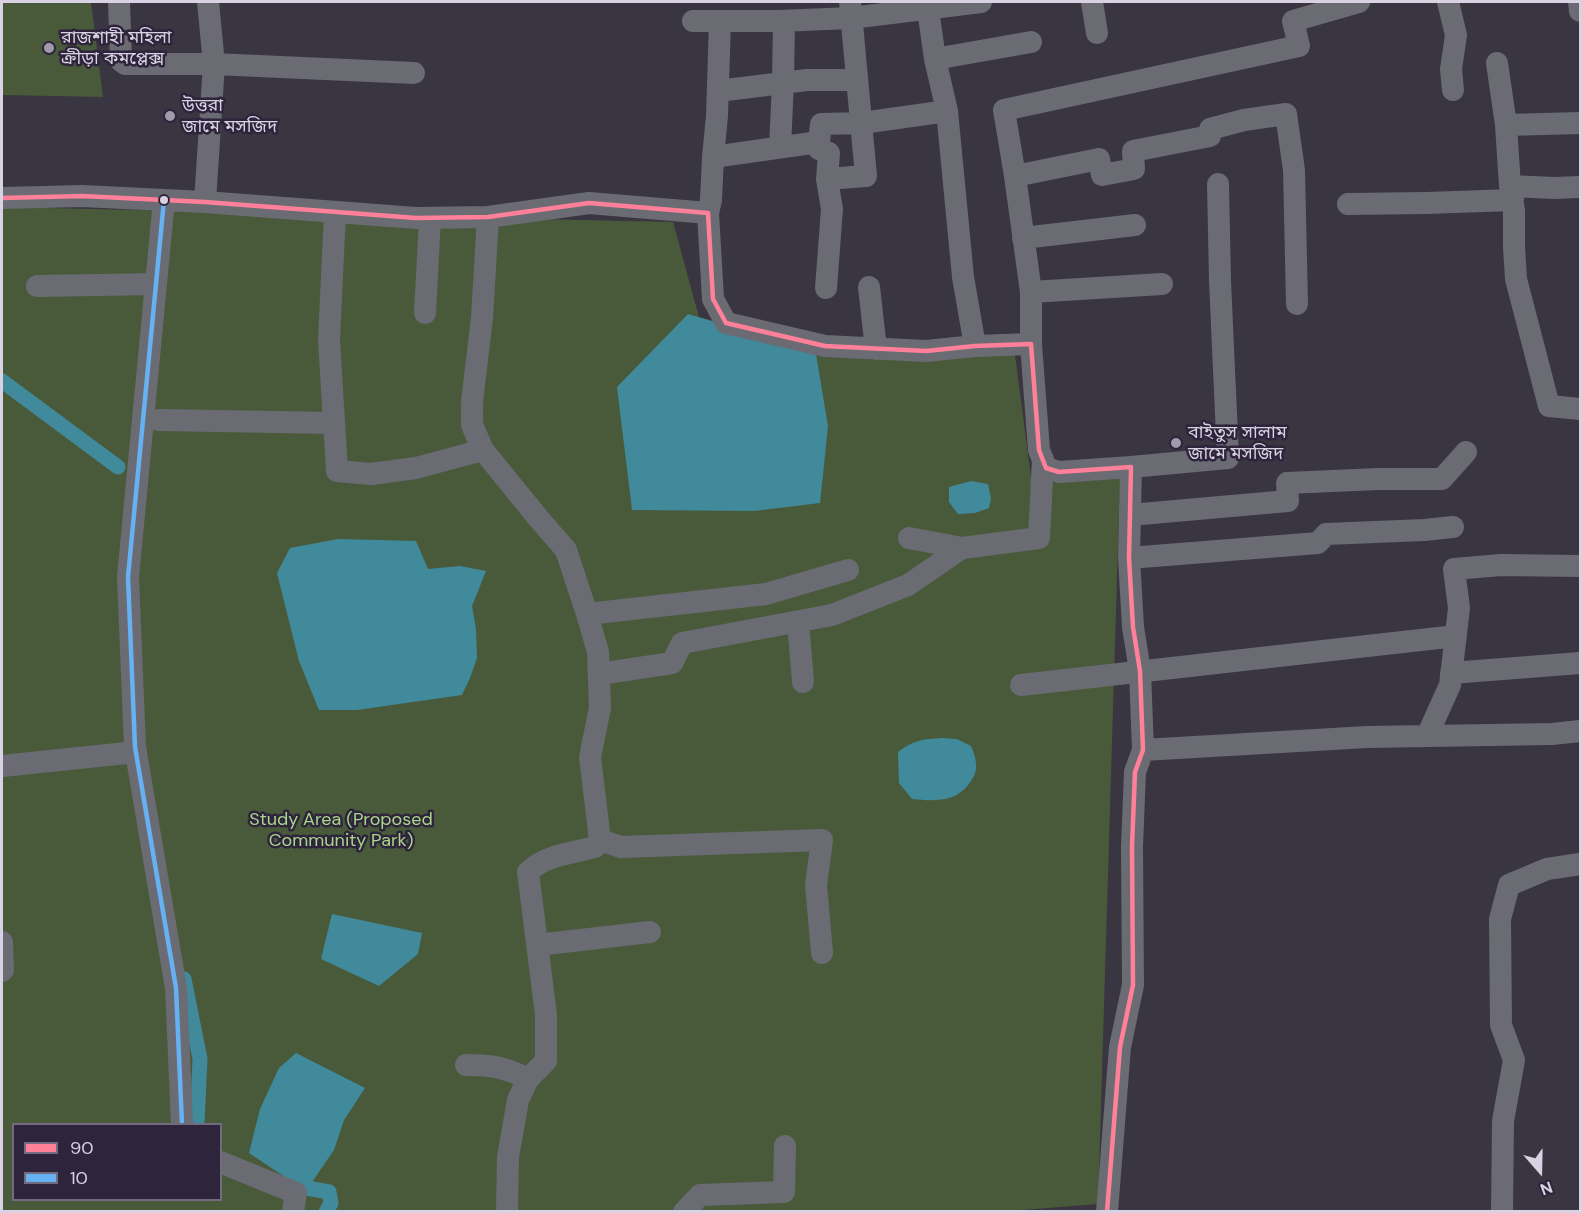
<!DOCTYPE html>
<html>
<head>
<meta charset="utf-8">
<style>
	body { margin:0 }
	#map { position:relative; width:1582px; height:1213px; overflow:hidden; background:#393541; font-family:"DM Sans",sans-serif }
	canvas { display:block }
	.frame { position:absolute; inset:0; border:3px solid #d8d2e2; pointer-events:none }
	.legend { position:absolute; left:12px; top:1123px; width:210px; height:78px; box-sizing:border-box; background:#2e253d; border:2px solid #726a7f; margin:0; padding:8px 10px; list-style:none; font-size:18px; color:#d8d2e2 }
	.legend li { display:flex; align-items:center; gap:12px; height:30px }
	.legend b { width:30px; border:2px solid #726a7f }
	.north { position:absolute; left:1510px; top:1141px; width:60px; height:60px; -webkit-text-stroke:4px #2e253d; paint-order:stroke; rotate:160deg; font-size:16px; font-weight:700; line-height:24px; text-align:center; color:#d8d2e2 }
	.north::after { content:''; display:block; margin:auto; width:21px; height:27px; background:#d8d2e2; clip-path:polygon(50% 0,100% 100%,50% 72%,0 100%) }
</style>
</head>
<body>
<div id="map">
<canvas width="1582" height="1213"></canvas>
<div class="frame"></div>
<ul class="legend">
<li><b style="height:8px;background:#ff8098"></b>90</li>
<li><b style="height:8px;background:#66b1f2"></b>10</li>
</ul>
<div class="north">N</div>
</div>
<script>
const c = document.querySelector('canvas').getContext('2d');
c.lineJoin = 'round';
function fillPath(path, color) { c.fillStyle = color; c.fill(path, 'evenodd'); }
function stroke(path, color, width, dash) { c.strokeStyle = color; c.lineWidth = width; c.lineCap = dash ? 'butt' : 'round'; c.setLineDash(dash || []); c.stroke(path); }
function label(font, color, halo, rows, align = 'center') {
  c.font = font + ' "DM Sans","Noto Sans Bengali",sans-serif'; c.lineWidth = 5; c.setLineDash([]); c.textBaseline = 'middle'; c.strokeStyle = halo; c.fillStyle = color; for (const [text, x, y, turn = 0] of rows) {
    c.save(); c.translate(x, y); c.rotate((+turn || 0) * Math.PI / 180); c.textAlign = isNaN(turn) ? turn : align; if (halo) c.strokeText(text, 0, 0); c.fillText(text, 0, 0); c.restore();
  }
}
fillPath(new Path2D(`
	M 2,2 L 91,2 L 103,97 L 2,95 Z
	M 2,207 L 673,222 L 699,317 L 854,358 L 1015,355 L 1031,477 L 1120,478 L 1098,1204 L 996,1212 L 2,1212 ZM 14,1124 L 220,1124 L 220,1200 L 14,1200 Z`), '#495a3b');
fillPath(new Path2D(`
	M 688,314 L 755,334 L 815,348 L 828,426 L 820,503 L 754,511 L 632,510 L 617,387 Z
	M 971,481 L 988,484 L 991,498 L 989,508 L 975,513 L 958,514 L 949,502 L 949,487 Z
	M 338,539 L 416,541 L 428,569 L 460,566 L 486,571 L 472,606 L 476,629 L 477,658 L 470,678 L 462,695 L 357,710 L 319,710 L 299,661 L 277,573 L 290,548 Z
	M 942,738 L 957,739 L 971,746 C 973,751 976,758 976,764 C 977,772 973,779 968,785 C 954,803 932,801 912,799 L 899,783 L 898,752 C 914,740 923,739 942,738 Z
	M 332,914 L 422,933 L 418,954 L 379,986 L 321,959 Z
	M 296,1053 L 365,1088 L 344,1120 L 334,1150 L 312,1182 L 285,1177 L 249,1153 L 260,1109 L 279,1068 Z`), '#408a9b');
stroke(new Path2D(`
	M 2,381 L 118,467
	M 184,979 L 200,1059 L 197,1124
	M 289,1181 L 301,1187 L 329,1192 L 331,1203 L 326,1212`), '#408a9b', 15);
stroke(new Path2D(`
	M 119,2 L 121,61 L 125,64 L 214,64 L 414,73
	M 927,2 L 935,59 L 947,111 L 963,277 L 975,346
	M 1092,2 L 1097,33
	M 1448,2 L 1456,35 L 1451,69 L 1453,90
	M 1579,2 L 1580,11
	M 693,21 L 779,21 L 851,18 L 981,2
	M 935,59 L 1031,42
	M 1497,63 L 1506,125 L 1510,186 L 1514,210 L 1514,247 L 1516,279 L 1549,406 L 1580,409
	M 718,91 L 807,80 L 857,80
	M 1506,125 L 1580,123
	M 819,142 L 819,149 L 829,153 L 827,179
	M 780,147 L 783,83 L 784,21
	M 713,157 L 819,142 L 821,124 L 862,123 L 947,111
	M 1015,176 L 1099,159 L 1102,175 L 1134,169 L 1133,151 L 1210,136 L 1210,129 L 1244,120 L 1286,114 L 1294,170 L 1297,304
	M 1510,186 L 1554,188 L 1580,187
	M 2,198 L 82,196 L 205,202 L 416,218 L 488,217 L 589,203 L 708,213 L 713,299 L 726,323 L 825,346 L 926,351 L 975,346 L 1031,344 L 1039,450 L 1046,468 L 1059,472 L 1131,467 L 1129,558 L 1133,627 L 1140,671 L 1143,750 L 1135,772 L 1132,847 L 1133,985 L 1120,1047 L 1107,1212
	M 164,200 L 128,577 L 135,747 L 176,988 L 182,1124
	M 205,202 L 214,64 L 208,2
	M 1348,204 L 1426,203 L 1513,200
	M 335,212 L 329,340 L 337,471 L 371,474 L 416,468 L 483,450
	M 708,213 L 711,200 L 713,157 L 717,116 L 720,21
	M 488,217 L 482,318 L 472,402 L 472,425 L 483,450 L 539,519 L 566,550 L 587,614 L 598,652 L 600,708 L 590,757 L 600,840 L 595,847 C 573,853 545,855 528,872 L 546,1015 L 546,1061 L 528,1079 L 518,1100 L 508,1157 L 507,1212
	M 1023,238 L 1135,225
	M 37,286 L 156,284
	M 869,287 L 876,349
	M 826,288 L 832,209 L 827,179 L 866,176 L 850,2
	M 1031,292 L 1162,284
	M 425,313 L 430,218
	M 1031,344 L 1031,292 L 1015,176 L 1004,110 L 1299,46 L 1293,21 L 1359,2
	M 159,420 L 333,423
	M 1131,467 L 1228,458 L 1220,281 L 1218,184
	M 1130,515 L 1288,501 L 1287,483 L 1378,479 L 1442,479 L 1466,452
	M 909,538 L 962,548 L 1039,538 L 1043,459
	M 1129,558 L 1318,543 L 1326,534 L 1424,530 L 1453,527
	M 587,614 L 766,594 L 848,570
	M 798,622 L 803,682
	M 1451,673 L 1580,663
	M 599,674 L 672,663 L 682,643 L 832,615 L 908,585 L 962,548
	M 1021,685 L 1456,636
	M 1427,736 L 1450,685 L 1459,608 L 1454,569 L 1501,565 L 1580,566
	M 1143,750 L 1367,737 L 1552,734 L 1580,731
	M 2,766 L 136,752
	M 600,840 L 621,847 L 822,840 L 816,885 L 822,953
	M 2,942 L 3,970 L 2,971
	M 537,945 L 650,932
	M 466,1065 C 491,1065 505,1067 528,1079
	M 220,1162 L 296,1193 L 293,1212
	M 684,1212 L 700,1195 L 784,1192 L 785,1146
	M 1502,1212 L 1503,1121 L 1514,1060 L 1501,1025 L 1500,919 L 1509,885 L 1547,869 L 1580,864`), '#6b6b74', 22);
stroke(new Path2D(`
	M 2,198 L 82,196 L 205,202 L 416,218 L 488,217 L 589,203 L 708,213 L 713,299 L 726,323 L 825,346 L 926,351 L 975,346 L 1031,344 L 1039,450 L 1046,468 L 1059,472 L 1131,467 L 1129,558 L 1133,627 L 1140,671 L 1143,750 L 1135,772 L 1132,847 L 1133,985 L 1120,1047 L 1107,1212`), '#ff8098', 4.5);
stroke(new Path2D(`
	M 164,200 L 128,577 L 135,747 L 176,988 L 182,1124`), '#66b1f2', 4.5);
for (const [x, y, r, color] of [
	[49,48,6,"#a09baa"],
	[170,116,6,"#a09baa"],
	[164,200,5,"#d8d2e2"],
	[1176,443,6,"#a09baa"]
]) { const dot = new Path2D(); dot.arc(x, y, r, 0, 2 * Math.PI); c.fillStyle = color; c.fill(dot); stroke(dot, '#2e253d', 2); }
label('18px', '#d8d2e2', '#2e253d', [
	["রাজশাহী মহিলা",61,38],
	["ক্রীড়া কমপ্লেক্স",61,59],
	["উত্তরা",182,106],
	["জামে মসজিদ",182,127],
	["বাইতুস সালাম",1188,433],
	["জামে মসজিদ",1188,454]
], 'left');
label('18px', '#aad689', '#2e253d', [
	["Study Area (Proposed",341,820],
	["Community Park)",341,841]
]);
</script>
</body>
</html>
